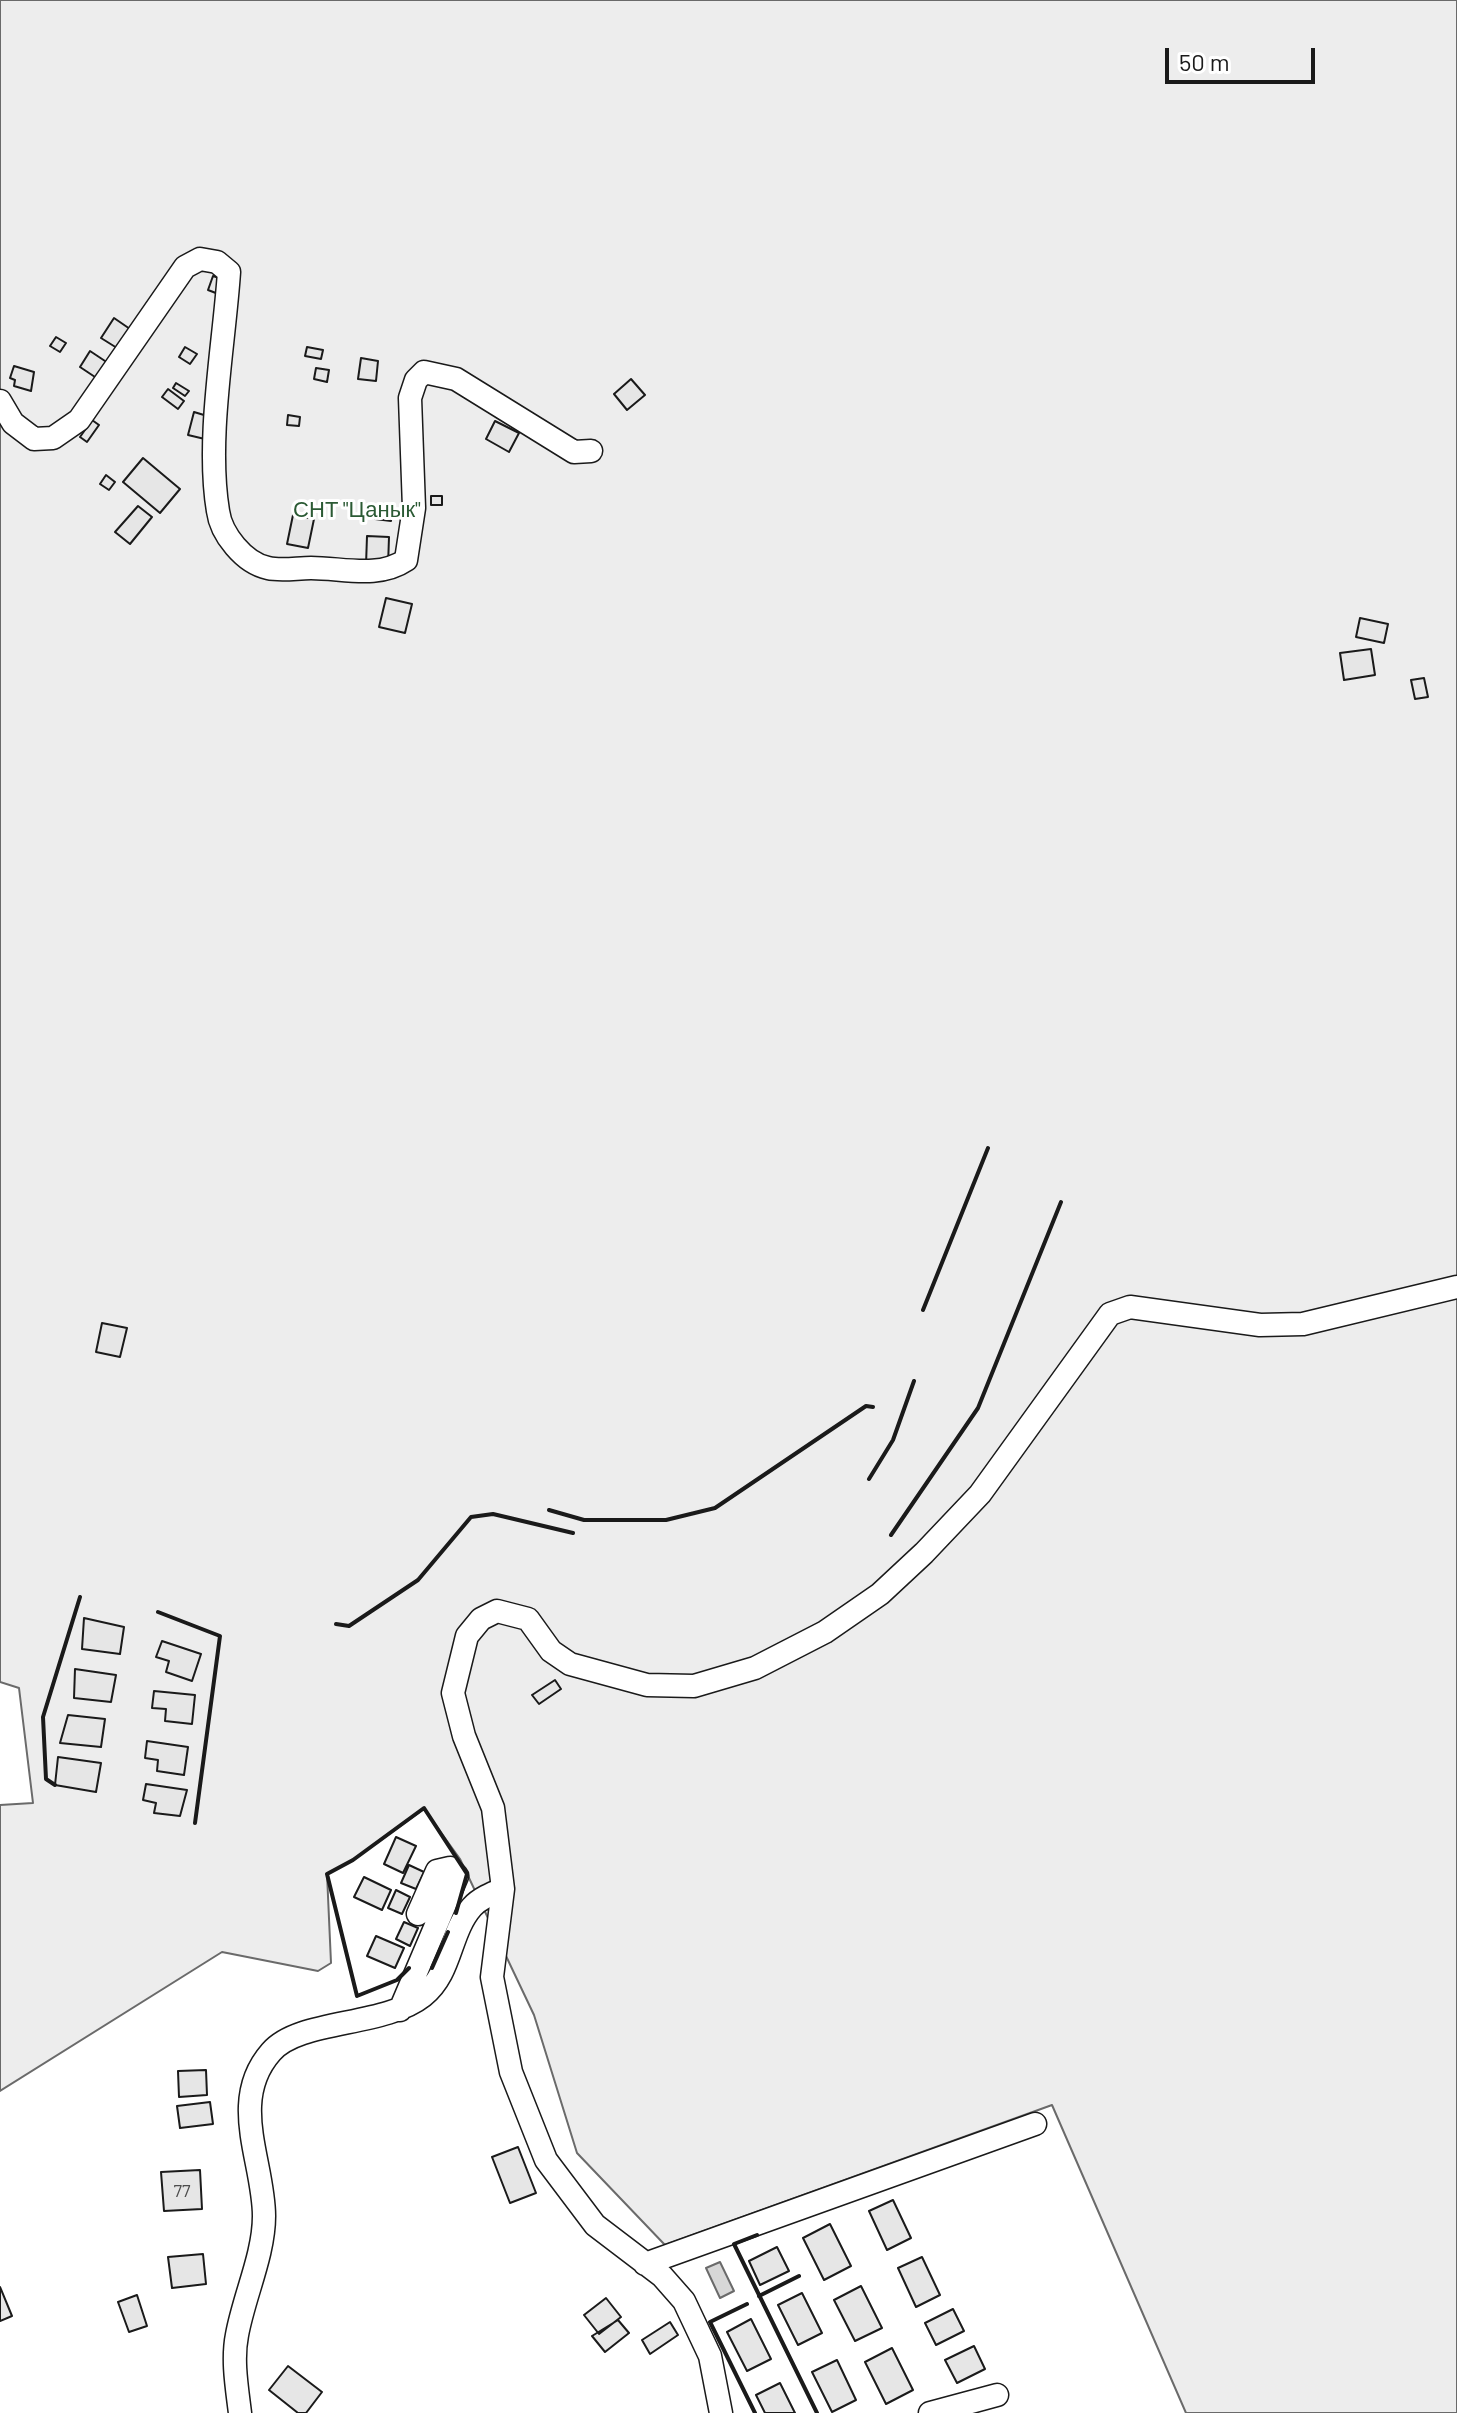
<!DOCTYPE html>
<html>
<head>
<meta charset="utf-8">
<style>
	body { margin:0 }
	#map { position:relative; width:1457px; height:2413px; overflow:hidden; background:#fff; font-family:Barlow,sans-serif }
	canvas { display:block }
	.scale { position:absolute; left:1165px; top:48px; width:150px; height:36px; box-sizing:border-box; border:4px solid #1a1a1a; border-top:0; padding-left:10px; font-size:24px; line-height:28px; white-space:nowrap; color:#1a1a1a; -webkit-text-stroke:6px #fff; paint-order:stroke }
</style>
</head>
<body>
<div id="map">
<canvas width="1457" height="2413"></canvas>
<div class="scale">50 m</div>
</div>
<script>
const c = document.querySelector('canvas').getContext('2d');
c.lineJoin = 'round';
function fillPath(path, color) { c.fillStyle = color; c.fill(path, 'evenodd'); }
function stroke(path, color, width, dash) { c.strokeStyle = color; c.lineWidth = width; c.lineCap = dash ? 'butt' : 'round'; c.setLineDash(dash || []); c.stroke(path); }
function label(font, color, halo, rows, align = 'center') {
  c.font = font + ' Barlow,sans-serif'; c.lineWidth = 6; c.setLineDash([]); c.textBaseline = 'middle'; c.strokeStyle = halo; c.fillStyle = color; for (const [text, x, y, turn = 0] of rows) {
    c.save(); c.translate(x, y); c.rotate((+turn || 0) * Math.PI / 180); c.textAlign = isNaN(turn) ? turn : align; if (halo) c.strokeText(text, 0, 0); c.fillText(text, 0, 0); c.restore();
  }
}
const green = new Path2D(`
	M 0,0 L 1457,0 L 1457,2413 L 1186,2413 L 1052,2105 L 665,2245 L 577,2153 L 534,2015 L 460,1859 L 424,1809 L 353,1860 L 327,1874 L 331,1963 L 318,1971 L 222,1952 L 0,2091 L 0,1805 L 33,1803 L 19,1688 L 0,1682 Z`);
fillPath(green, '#ededed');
stroke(green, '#6a6a6a', 2);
const water = new Path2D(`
	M 720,2262 L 734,2291 L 720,2298 L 706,2268 Z`);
fillPath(water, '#d7d7d7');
stroke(water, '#6a6a6a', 2);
const building = new Path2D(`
	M 213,276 L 225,280 L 221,295 L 208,290 Z
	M 114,318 L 130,329 L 117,348 L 101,338 Z
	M 56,337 L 66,343 L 60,352 L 50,346 Z
	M 185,347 L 197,354 L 190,364 L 179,357 Z
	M 307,347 L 323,350 L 321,359 L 305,356 Z
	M 90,351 L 108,363 L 98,379 L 80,367 Z
	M 361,358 L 378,361 L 376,381 L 358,379 Z
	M 14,366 L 34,372 L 31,391 L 14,386 L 15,380 L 10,378 Z
	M 316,368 L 329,370 L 327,382 L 314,379 Z
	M 631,379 L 645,395 L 627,410 L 614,394 Z
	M 176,383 L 189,391 L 185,396 L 173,388 Z
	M 168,389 L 184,401 L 178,409 L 162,397 Z
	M 194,412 L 214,418 L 209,440 L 188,435 Z
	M 288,415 L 300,417 L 299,426 L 287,425 Z
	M 92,420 L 99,425 L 87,442 L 80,437 Z
	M 495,421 L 519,433 L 509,452 L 486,439 Z
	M 143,458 L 180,489 L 160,513 L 123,482 Z
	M 106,475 L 115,482 L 109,490 L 100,484 Z
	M 431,496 L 442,496 L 442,505 L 431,505 Z
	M 138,506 L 152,517 L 130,544 L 115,532 Z
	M 376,508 L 392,510 L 391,521 L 375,519 Z
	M 293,515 L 314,519 L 308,548 L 287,544 Z
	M 367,536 L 389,537 L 388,566 L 366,565 Z
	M 386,598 L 412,604 L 405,633 L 379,627 Z
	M 1360,618 L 1388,624 L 1384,643 L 1356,637 Z
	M 1371,649 L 1375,675 L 1344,680 L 1340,653 Z
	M 1424,678 L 1428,697 L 1415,699 L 1411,680 Z
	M 102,1323 L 127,1328 L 120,1357 L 96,1352 Z
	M 84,1618 L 124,1627 L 120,1654 L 82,1649 Z
	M 162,1641 L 201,1654 L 192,1681 L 166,1672 L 169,1661 L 156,1657 Z
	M 75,1669 L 116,1675 L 111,1702 L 74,1698 Z
	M 555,1680 L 561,1689 L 539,1704 L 532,1695 Z
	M 154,1691 L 195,1695 L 192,1724 L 165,1721 L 166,1709 L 152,1708 Z
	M 68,1715 L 105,1719 L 101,1747 L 60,1743 Z
	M 147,1741 L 188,1747 L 184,1775 L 157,1771 L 158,1760 L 145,1758 Z
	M 58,1757 L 101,1763 L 96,1792 L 55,1785 Z
	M 146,1784 L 187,1790 L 180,1816 L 154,1813 L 156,1803 L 143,1800 Z
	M 396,1837 L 416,1846 L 403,1873 L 384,1864 Z
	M 409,1865 L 424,1872 L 416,1889 L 401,1883 Z
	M 364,1877 L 391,1890 L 382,1910 L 354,1897 Z
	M 396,1890 L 410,1897 L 402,1914 L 388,1908 Z
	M 404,1922 L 418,1928 L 410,1946 L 396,1939 Z
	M 376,1936 L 404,1948 L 395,1968 L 367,1956 Z
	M 206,2070 L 207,2095 L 179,2097 L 178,2071 Z
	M 210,2102 L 213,2124 L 180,2128 L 177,2106 Z
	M 518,2147 L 536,2193 L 510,2203 L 492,2157 Z
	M 200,2170 L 202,2209 L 164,2211 L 161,2172 Z
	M 893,2200 L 911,2238 L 887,2250 L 869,2211 Z
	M 830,2224 L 851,2266 L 824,2280 L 803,2238 Z
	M 777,2247 L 789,2271 L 760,2285 L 749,2261 Z
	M 203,2254 L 206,2284 L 172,2288 L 168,2257 Z
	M 922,2257 L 940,2295 L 916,2307 L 898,2268 Z
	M 861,2286 L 882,2328 L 855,2341 L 834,2300 Z
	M 0,2287 L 12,2316 L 0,2321 Z
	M 802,2293 L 822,2333 L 798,2345 L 778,2305 Z
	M 137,2295 L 147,2326 L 129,2332 L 118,2302 Z
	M 606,2298 L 621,2317 L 599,2334 L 584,2315 Z
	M 953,2309 L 964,2331 L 936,2345 L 925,2323 Z
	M 751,2319 L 771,2359 L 747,2371 L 727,2332 Z
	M 618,2320 L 629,2333 L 605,2352 L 592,2336 Z
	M 670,2322 L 678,2335 L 650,2354 L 642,2340 Z
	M 974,2346 L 985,2369 L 957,2383 L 945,2360 Z
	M 892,2348 L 913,2390 L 886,2404 L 865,2362 Z
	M 837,2360 L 856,2400 L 832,2412 L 812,2372 Z
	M 288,2366 L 322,2392 L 306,2413 L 298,2413 L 269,2390 Z
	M 780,2383 L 795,2413 L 765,2413 L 756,2395 Z`);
fillPath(building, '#e6e6e6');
stroke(building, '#1a1a1a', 2);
const minor = new Path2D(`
	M 0,401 L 13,423 L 34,439 L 53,438 L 79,420 L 185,267 L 200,259 L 217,262 L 229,272 C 224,346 206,439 218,511 C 221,534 244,563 268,568 C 281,571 297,568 311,568 C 343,568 378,579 406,560 L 414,508 L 410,398 L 416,380 L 424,372 L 456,379 L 574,452 L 591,451
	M 400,2010 L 457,1876 L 450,1868 L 437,1871 L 418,1914
	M 645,2264 L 1035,2124
	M 240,2413 C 237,2388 232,2360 237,2335 C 244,2296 264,2255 264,2216 C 264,2162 228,2101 271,2052 C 299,2019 384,2027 423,1996 C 452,1973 449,1933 472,1907 C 480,1898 493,1893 503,1889
	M 721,2413 L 710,2356 L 684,2301 L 662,2276 L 595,2225 L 546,2160 L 511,2072 L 492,1977 L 503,1889 L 493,1808 L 464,1736 L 453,1693 L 467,1636 L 481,1619 L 497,1611 L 528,1619 L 551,1651 L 570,1664 L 647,1685 L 694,1686 L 755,1668 L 825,1632 L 880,1594 L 924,1553 L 980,1494 L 1110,1314 L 1130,1307 L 1260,1325 L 1303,1324 L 1457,1287
	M 930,2413 L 997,2395`);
stroke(minor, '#1a1a1a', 25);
stroke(minor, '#fff', 22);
stroke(new Path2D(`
	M 923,1310 L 988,1148
	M 869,1479 L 893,1440 L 914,1381
	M 549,1510 L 584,1520 L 666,1520 L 715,1508 L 866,1406 L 873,1407
	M 891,1535 L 978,1408 L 1061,1202
	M 158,1612 L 220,1636 L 195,1823
	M 336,1624 L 349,1626 L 418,1580 L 471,1517 L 493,1514 L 573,1533
	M 55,1785 L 46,1779 L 43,1717 L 80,1597
	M 409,1968 L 397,1980 L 357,1996 L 327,1874 L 353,1860 L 424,1808 L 467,1874 L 456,1913
	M 432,1968 L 448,1932
	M 757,2235 L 734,2244 L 817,2413
	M 759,2296 L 799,2276
	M 747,2304 L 710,2322 L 755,2413`), '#1a1a1a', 4);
label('18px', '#4d4d4d', null, [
	["77",182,2191]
]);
label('22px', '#2b5a34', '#fff', [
	["СНТ \"Цанык\"",357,510]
]);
</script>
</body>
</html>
